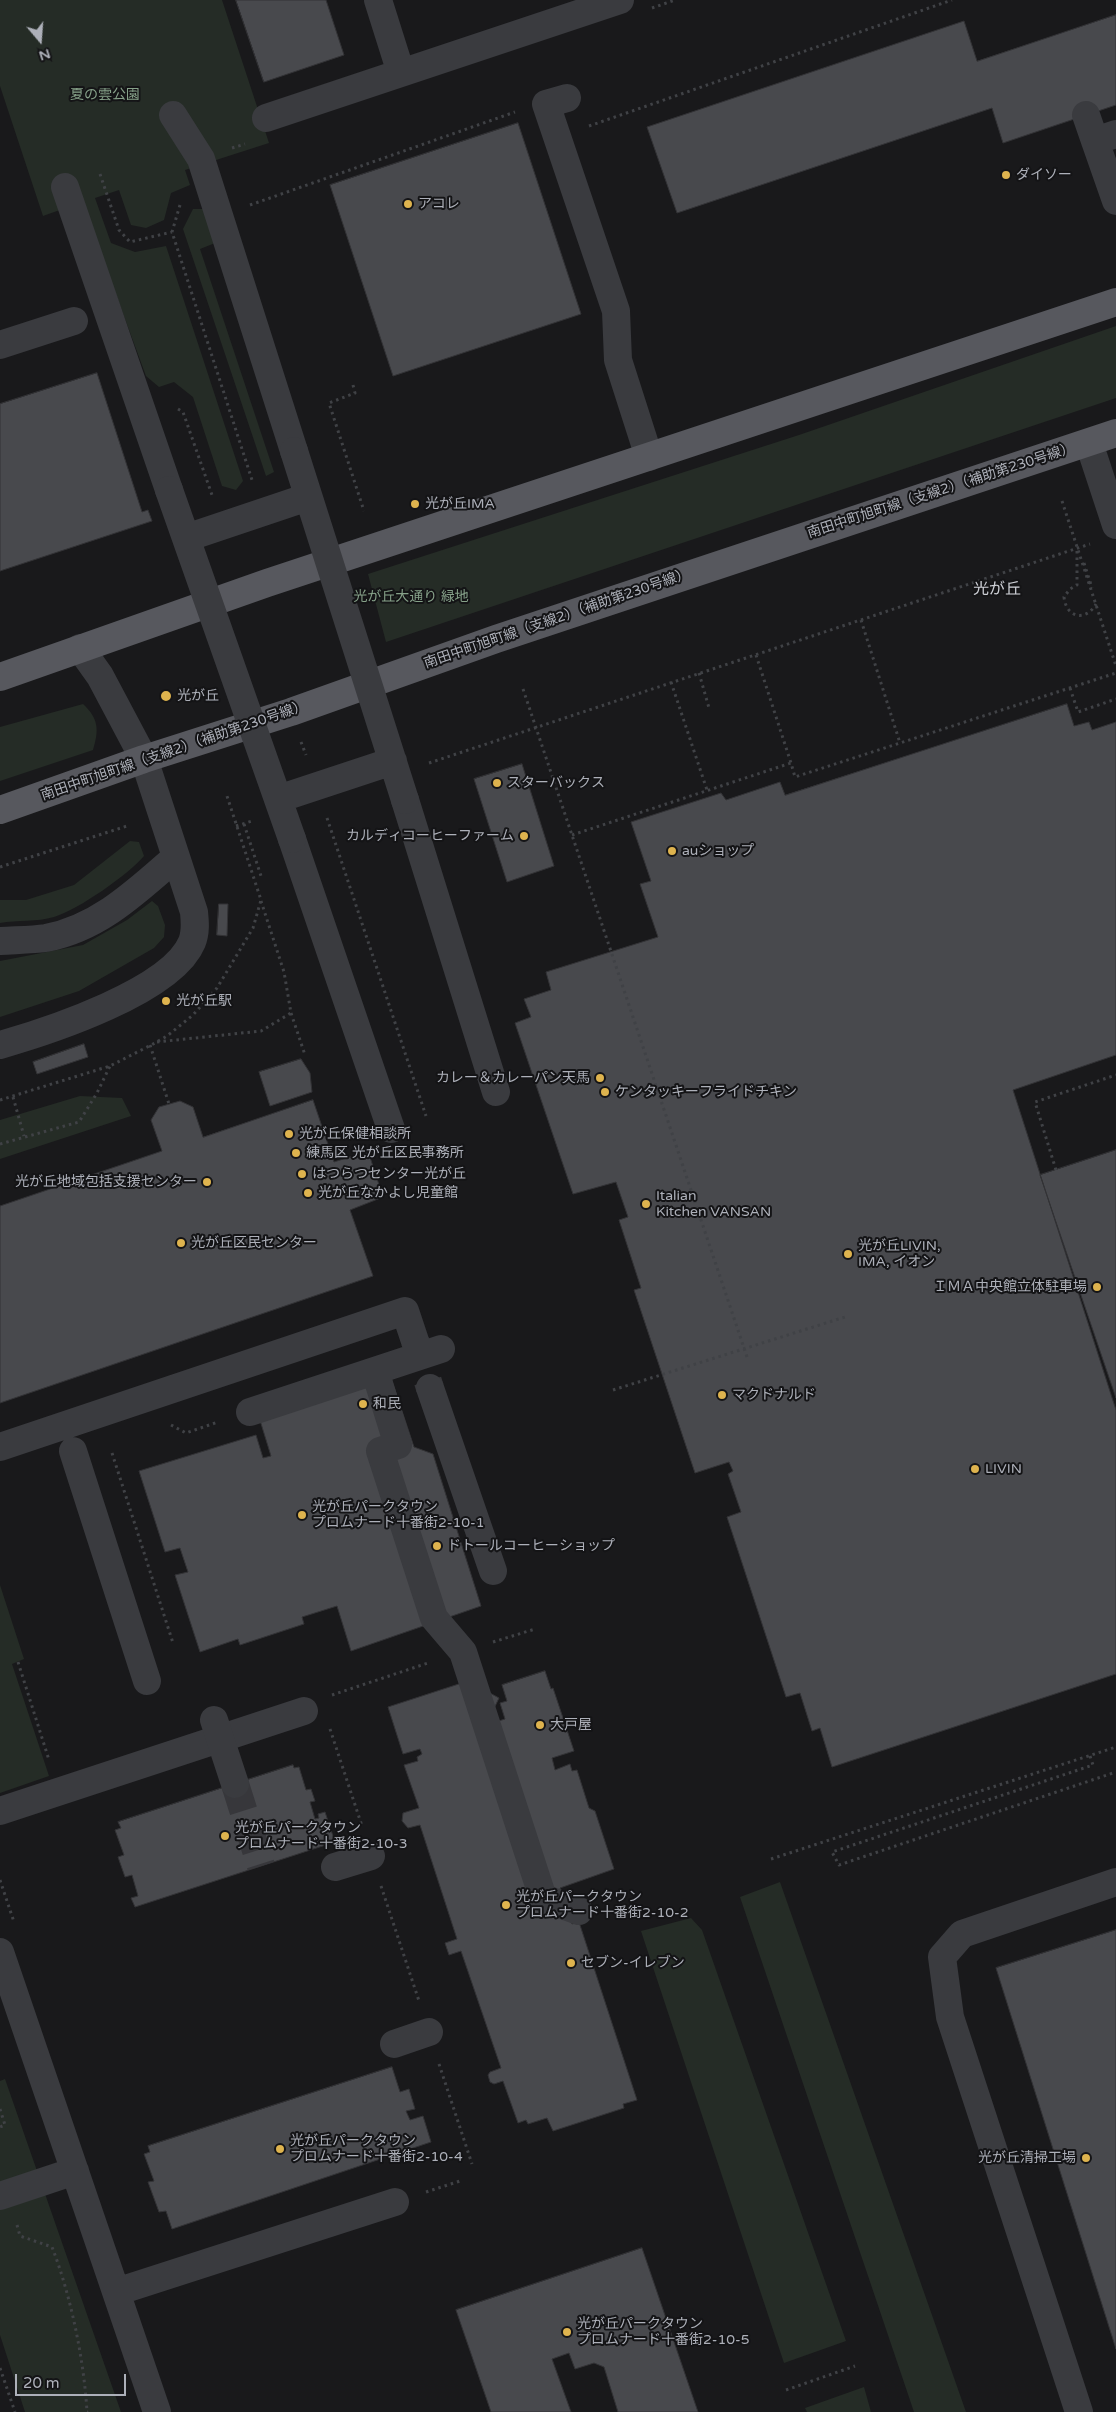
<!DOCTYPE html>
<html>
<head>
<meta charset="utf-8">
<style>
	body { margin:0 }
	#map { position:relative; width:1116px; height:2412px; overflow:hidden; background:#19191b; font-family:"Varela Round",sans-serif }
	canvas { display:block }
	.north { position:absolute; left:15px; top:15px; width:50px; height:50px; -webkit-text-stroke:4px #141416; paint-order:stroke; rotate:162deg; font-size:14px; font-weight:700; line-height:20px; text-align:center; color:#adb0b9 }
	.north::after { content:''; display:block; margin:auto; width:18px; height:22px; background:#adb0b9; clip-path:polygon(50% 0,100% 100%,50% 72%,0 100%) }
	.scale { position:absolute; left:15px; top:2374px; width:111px; height:22px; box-sizing:border-box; border:2px solid #adb0b9; border-top:0; padding-left:6px; font-size:15px; line-height:18px; white-space:nowrap; color:#adb0b9; -webkit-text-stroke:4px #141416; paint-order:stroke }
</style>
</head>
<body>
<div id="map">
<canvas width="1116" height="2412"></canvas>
<div class="north">N</div>
<div class="scale">20 m</div>
</div>
<script>
const c = document.querySelector('canvas').getContext('2d');
c.lineJoin = 'round';
function fillPath(path, color) { c.fillStyle = color; c.fill(path, 'evenodd'); }
function stroke(path, color, width, dash) { c.strokeStyle = color; c.lineWidth = width; c.lineCap = dash ? 'butt' : 'round'; c.setLineDash(dash || []); c.stroke(path); }
function label(font, color, halo, rows, align = 'center') {
  c.font = font + ' "Varela Round","Noto Sans JP",sans-serif'; c.lineWidth = 4; c.setLineDash([]); c.textBaseline = 'middle'; c.strokeStyle = halo; c.fillStyle = color; for (const [text, x, y, turn = 0] of rows) {
    c.save(); c.translate(x, y); c.rotate((+turn || 0) * Math.PI / 180); c.textAlign = isNaN(turn) ? turn : align; if (halo) c.strokeText(text, 0, 0); c.fillText(text, 0, 0); c.restore();
  }
}
fillPath(new Path2D(`
	M 0,0 L 222,0 L 269,143 L 185,170 L 190,185 L 171,193 L 164,220 L 146,228 L 131,225 L 119,190 L 95,198 L 111,243 L 135,252 L 166,246 L 243,481 L 236,490 L 222,486 L 193,397 L 174,382 L 159,387 L 146,376 L 82,202 L 43,216 L 0,86 Z
	M 193,209 L 203,209 L 215,243 L 200,249 L 274,472 L 266,476 L 183,229 Z
	M 1116,326 L 1116,398 L 386,642 L 368,574 L 799,435 Z
	M 83,704 C 99,719 99,730 93,750 L 0,781 L 0,727 Z
	M 130,841 L 139,842 L 144,856 C 129,874 78,910 54,917 C 37,922 17,920 0,923 L 0,900 L 26,900 L 74,885 Z
	M 152,901 L 158,906 L 165,925 L 164,937 L 154,948 L 79,991 L 0,1017 L 0,961 L 83,945 L 127,920 Z
	M 80,1096 L 122,1098 L 131,1116 L 0,1159 L 0,1120 Z
	M 0,1585 L 24,1659 L 12,1664 L 49,1776 L 0,1793 Z
	M 780,1882 L 966,2412 L 914,2412 L 740,1897 Z
	M 691,1918 L 702,1930 L 846,2341 L 784,2363 L 641,1931 Z
	M 5,2079 L 121,2412 L 25,2412 L 0,2335 L 0,2081 Z
	M 864,2387 L 871,2412 L 807,2412 L 805,2408 Z`), '#252c26');
const building = new Path2D(`
	M 236,0 L 326,0 L 344,55 L 264,82 Z
	M 1116,15 L 1116,105 L 1003,143 L 992,108 L 677,213 L 647,127 L 964,21 L 977,61 Z
	M 518,123 L 581,314 L 393,376 L 330,185 Z
	M 97,373 L 142,512 L 148,510 L 152,521 L 0,571 L 0,404 Z
	M 1067,704 L 1074,726 L 1089,722 L 1092,730 L 1116,722 L 1116,1055 L 1013,1090 L 1116,1410 L 1116,1674 L 832,1767 L 820,1728 L 812,1731 L 800,1693 L 786,1697 L 727,1517 L 741,1512 L 728,1474 L 733,1471 L 729,1462 L 695,1473 L 634,1290 L 641,1288 L 619,1220 L 628,1217 L 616,1182 L 573,1194 L 515,1023 L 531,1017 L 524,999 L 551,990 L 546,972 L 658,937 L 640,884 L 651,881 L 631,822 L 721,793 L 726,800 L 780,782 L 785,795 Z
	M 522,764 L 554,866 L 507,882 L 474,779 Z
	M 219,904 L 228,904 L 227,936 L 217,935 Z
	M 84,1044 L 88,1057 L 37,1074 L 33,1062 Z
	M 301,1059 L 310,1073 L 312,1092 L 270,1106 L 259,1072 Z
	M 313,1100 L 334,1162 L 368,1151 L 383,1197 L 350,1210 L 373,1276 L 0,1403 L 0,1206 L 162,1151 L 151,1120 L 159,1107 L 180,1101 L 193,1107 L 203,1137 Z
	M 1116,1150 L 1116,1398 L 1040,1175 Z
	M 389,1372 L 414,1447 L 433,1454 L 481,1606 L 351,1651 L 337,1606 L 302,1617 L 304,1624 L 240,1645 L 238,1639 L 200,1652 L 175,1575 L 188,1572 L 180,1548 L 165,1552 L 139,1471 L 256,1435 L 263,1458 L 271,1456 L 255,1404 Z
	M 545,1671 L 551,1689 L 553,1688 L 574,1751 L 552,1758 L 555,1770 L 570,1764 L 572,1771 L 577,1770 L 589,1808 L 595,1811 L 614,1869 L 560,1888 L 572,1924 L 579,1922 L 637,2100 L 623,2104 L 624,2108 L 553,2131 L 547,2118 L 528,2124 L 526,2120 L 518,2123 L 503,2081 L 494,2084 L 490,2082 L 488,2075 L 490,2072 L 501,2068 L 461,1951 L 449,1955 L 445,1943 L 457,1939 L 420,1825 L 408,1828 L 402,1821 L 403,1813 L 419,1808 L 404,1765 L 418,1761 L 417,1757 L 422,1754 L 420,1749 L 403,1754 L 388,1707 L 468,1681 L 499,1698 L 488,1721 L 489,1724 L 505,1719 L 500,1703 L 507,1701 L 502,1685 Z
	M 293,1765 L 294,1768 L 299,1767 L 306,1790 L 311,1789 L 315,1801 L 310,1802 L 315,1819 L 319,1818 L 318,1814 L 325,1812 L 335,1842 L 135,1907 L 131,1898 L 138,1896 L 132,1875 L 125,1877 L 118,1857 L 124,1855 L 115,1830 L 121,1828 L 118,1822 Z
	M 1116,1930 L 1116,2349 L 996,1968 Z
	M 392,2067 L 400,2092 L 409,2089 L 415,2109 L 406,2111 L 410,2120 L 423,2116 L 431,2142 L 172,2229 L 166,2211 L 159,2212 L 148,2182 L 154,2181 L 144,2154 L 150,2152 L 148,2146 Z
	M 642,2248 L 698,2412 L 618,2412 L 604,2367 L 594,2363 L 575,2369 L 569,2353 L 552,2359 L 571,2412 L 491,2412 L 456,2310 Z`);
fillPath(building, '#48494d');
stroke(building, '#333336', 1);
stroke(new Path2D(`
	M 415,1341 L 430,1388
	M 235,1784 L 261,1866`), '#37373b', 28, [28, 14]);
stroke(new Path2D(`
	M 652,8 L 675,0
	M 589,126 L 952,0
	M 232,148 L 245,144
	M 100,174 L 119,230 L 130,242 L 172,232
	M 180,205 L 172,232 L 252,480
	M 250,205 L 515,112
	M 353,385 L 355,393 L 329,403 L 364,511
	M 178,409 L 183,412 L 212,495
	M 1062,501 L 1116,666
	M 1077,551 L 1077,585 L 1070,589 L 1064,597 C 1066,618 1086,622 1096,604
	M 1084,563 L 1092,588
	M 861,620 L 900,743
	M 756,655 L 791,763
	M 699,673 L 709,708
	M 671,682 L 707,790
	M 1070,688 L 1078,712 L 1116,699
	M 523,689 L 748,1360
	M 301,742 L 306,755
	M 429,763 L 1090,544
	M 327,818 L 426,1116
	M 244,824 L 261,876
	M 236,826 L 252,821
	M 572,835 L 791,763 L 795,777 L 1116,673
	M 0,867 L 127,826
	M 291,1013 L 305,1055
	M 157,1042 L 261,1031 L 291,1013 L 284,972 L 261,901
	M 150,1045 L 169,1104
	M 13,1097 L 24,1136
	M 0,1100 L 110,1066 L 155,1043 L 167,1036 L 193,1015 L 217,988 L 253,928 L 261,900 L 226,793
	M 0,1144 L 79,1122 L 97,1093 L 110,1066
	M 1056,1170 L 1035,1102 L 1116,1075
	M 613,1390 L 845,1317
	M 171,1425 L 186,1433 L 218,1422
	M 112,1453 L 173,1643
	M 493,1642 L 535,1629
	M 18,1662 L 49,1760
	M 332,1695 L 428,1663
	M 330,1729 L 362,1826
	M 1090,1756 L 1093,1765 L 832,1852 L 839,1865 L 1116,1772
	M 771,1859 L 1116,1747
	M 0,1880 L 14,1922
	M 381,1886 L 419,2001
	M 627,1913 L 633,1912
	M 439,2064 L 472,2164
	M 0,2109 L 5,2125 L 0,2127
	M 426,2192 L 463,2180
	M 17,2225 L 20,2236 L 52,2247 C 71,2296 84,2360 87,2412
	M 0,2368 L 15,2412
	M 786,2390 L 855,2366`), '#404246', 3, [2.5, 4]);
stroke(new Path2D(`
	M 378,0 L 401,73
	M 567,98 L 546,104 L 616,311 L 618,360 L 649,457
	M 173,115 L 201,159 L 294,451
	M 1086,115 L 1095,141
	M 266,118 L 620,0
	M 1116,134 L 1095,141 L 1116,201
	M 65,187 L 169,490
	M 0,345 L 74,321
	M 1089,443 L 1116,525
	M 405,800 L 496,1092
	M 292,839 L 391,1129
	M 0,941 C 15,940 32,940 46,938 C 99,928 137,891 176,857
	M 0,1045 C 49,1031 172,991 192,942 C 196,932 195,922 194,912 L 144,759 L 100,676 L 80,648
	M 375,1371 L 398,1445 L 380,1451 L 434,1618 L 463,1652 L 543,1898 L 579,1911
	M 430,1388 L 493,1571
	M 250,1412 L 441,1349
	M 0,1447 L 405,1311 L 415,1341
	M 73,1451 L 147,1681
	M 0,1811 L 304,1711
	M 335,1867 L 371,1856
	M 0,1952 L 157,2412
	M 394,2044 L 429,2032
	M 0,2196 L 75,2171
	M 116,2292 L 395,2202
	M 1079,2412 L 950,2017 L 942,1957 L 962,1934 L 1116,1882`), '#3a3b3f', 28);
stroke(new Path2D(`
	M 0,677 L 267,583 L 1116,302
	M 0,810 L 144,759 L 291,712 L 496,639 L 1116,433`), '#57585e', 28);
stroke(new Path2D(`
	M 294,451 L 405,800
	M 169,490 L 292,839
	M 186,538 L 308,497
	M 278,799 L 393,761
	M 214,1720 L 235,1784`), '#3a3b3f', 28);
for (const [x, y, r, color] of [
	[1006,175,5,"#deb34e"],
	[408,204,5,"#deb34e"],
	[415,504,5,"#deb34e"],
	[166,696,6,"#deb34e"],
	[497,783,5,"#deb34e"],
	[524,836,5,"#deb34e"],
	[672,851,5,"#deb34e"],
	[166,1001,5,"#deb34e"],
	[600,1078,5,"#deb34e"],
	[605,1092,5,"#deb34e"],
	[289,1134,5,"#deb34e"],
	[296,1153,5,"#deb34e"],
	[302,1174,5,"#deb34e"],
	[207,1182,5,"#deb34e"],
	[308,1193,5,"#deb34e"],
	[646,1204,5,"#deb34e"],
	[181,1243,5,"#deb34e"],
	[848,1254,5,"#deb34e"],
	[1097,1287,5,"#deb34e"],
	[722,1395,5,"#deb34e"],
	[363,1404,5,"#deb34e"],
	[975,1469,5,"#deb34e"],
	[302,1515,5,"#deb34e"],
	[437,1546,5,"#deb34e"],
	[540,1725,5,"#deb34e"],
	[225,1836,5,"#deb34e"],
	[506,1905,5,"#deb34e"],
	[571,1963,5,"#deb34e"],
	[280,2149,5,"#deb34e"],
	[1086,2158,5,"#deb34e"],
	[567,2332,5,"#deb34e"]
]) { const dot = new Path2D(); dot.arc(x, y, r, 0, 2 * Math.PI); c.fillStyle = color; c.fill(dot); stroke(dot, '#141416', 2); }
label('14px', '#86a189', '#141416', [
	["夏の雲公園",105,95],
	["光が丘大通り 緑地",411,597]
]);
label('14px', '#adb0b9', '#141416', [
	["ダイソー",1016,175],
	["アコレ",418,204],
	["光が丘IMA",425,504],
	["光が丘",177,696],
	["スターバックス",507,783],
	["カルディコーヒーファーム",514,836,"right"],
	["auショップ",682,851],
	["光が丘駅",176,1001],
	["カレー＆カレーパン天馬",590,1078,"right"],
	["ケンタッキーフライドチキン",615,1092],
	["光が丘保健相談所",299,1134],
	["練馬区 光が丘区民事務所",306,1153],
	["はつらつセンター光が丘",312,1174],
	["光が丘地域包括支援センター",197,1182,"right"],
	["光が丘なかよし児童館",318,1193],
	["Italian",656,1196],
	["Kitchen VANSAN",656,1212],
	["光が丘区民センター",191,1243],
	["光が丘LIVIN,",858,1246],
	["IMA, イオン",858,1262],
	["ＩＭＡ中央館立体駐車場",1087,1287,"right"],
	["マクドナルド",732,1395],
	["和民",373,1404],
	["LIVIN",985,1469],
	["光が丘パークタウン",312,1507],
	["プロムナード十番街2-10-1",312,1523],
	["ドトールコーヒーショップ",447,1546],
	["大戸屋",550,1725],
	["光が丘パークタウン",235,1828],
	["プロムナード十番街2-10-3",235,1844],
	["光が丘パークタウン",516,1897],
	["プロムナード十番街2-10-2",516,1913],
	["セブン-イレブン",581,1963],
	["光が丘パークタウン",290,2141],
	["プロムナード十番街2-10-4",290,2157],
	["光が丘清掃工場",1076,2158,"right"],
	["光が丘パークタウン",577,2324],
	["プロムナード十番街2-10-5",577,2340]
], 'left');
label('14px', '#adb0b9', '#141416', [
	["南田中町旭町線（支線2）（補助第230号線）",941,491,-18],
	["南田中町旭町線（支線2）（補助第230号線）",557,619,-19],
	["南田中町旭町線（支線2）（補助第230号線）",174,751,-19]
]);
label('16px', '#cdcfd5', '#141416', [
	["光が丘",997,590]
]);
</script>
</body>
</html>
